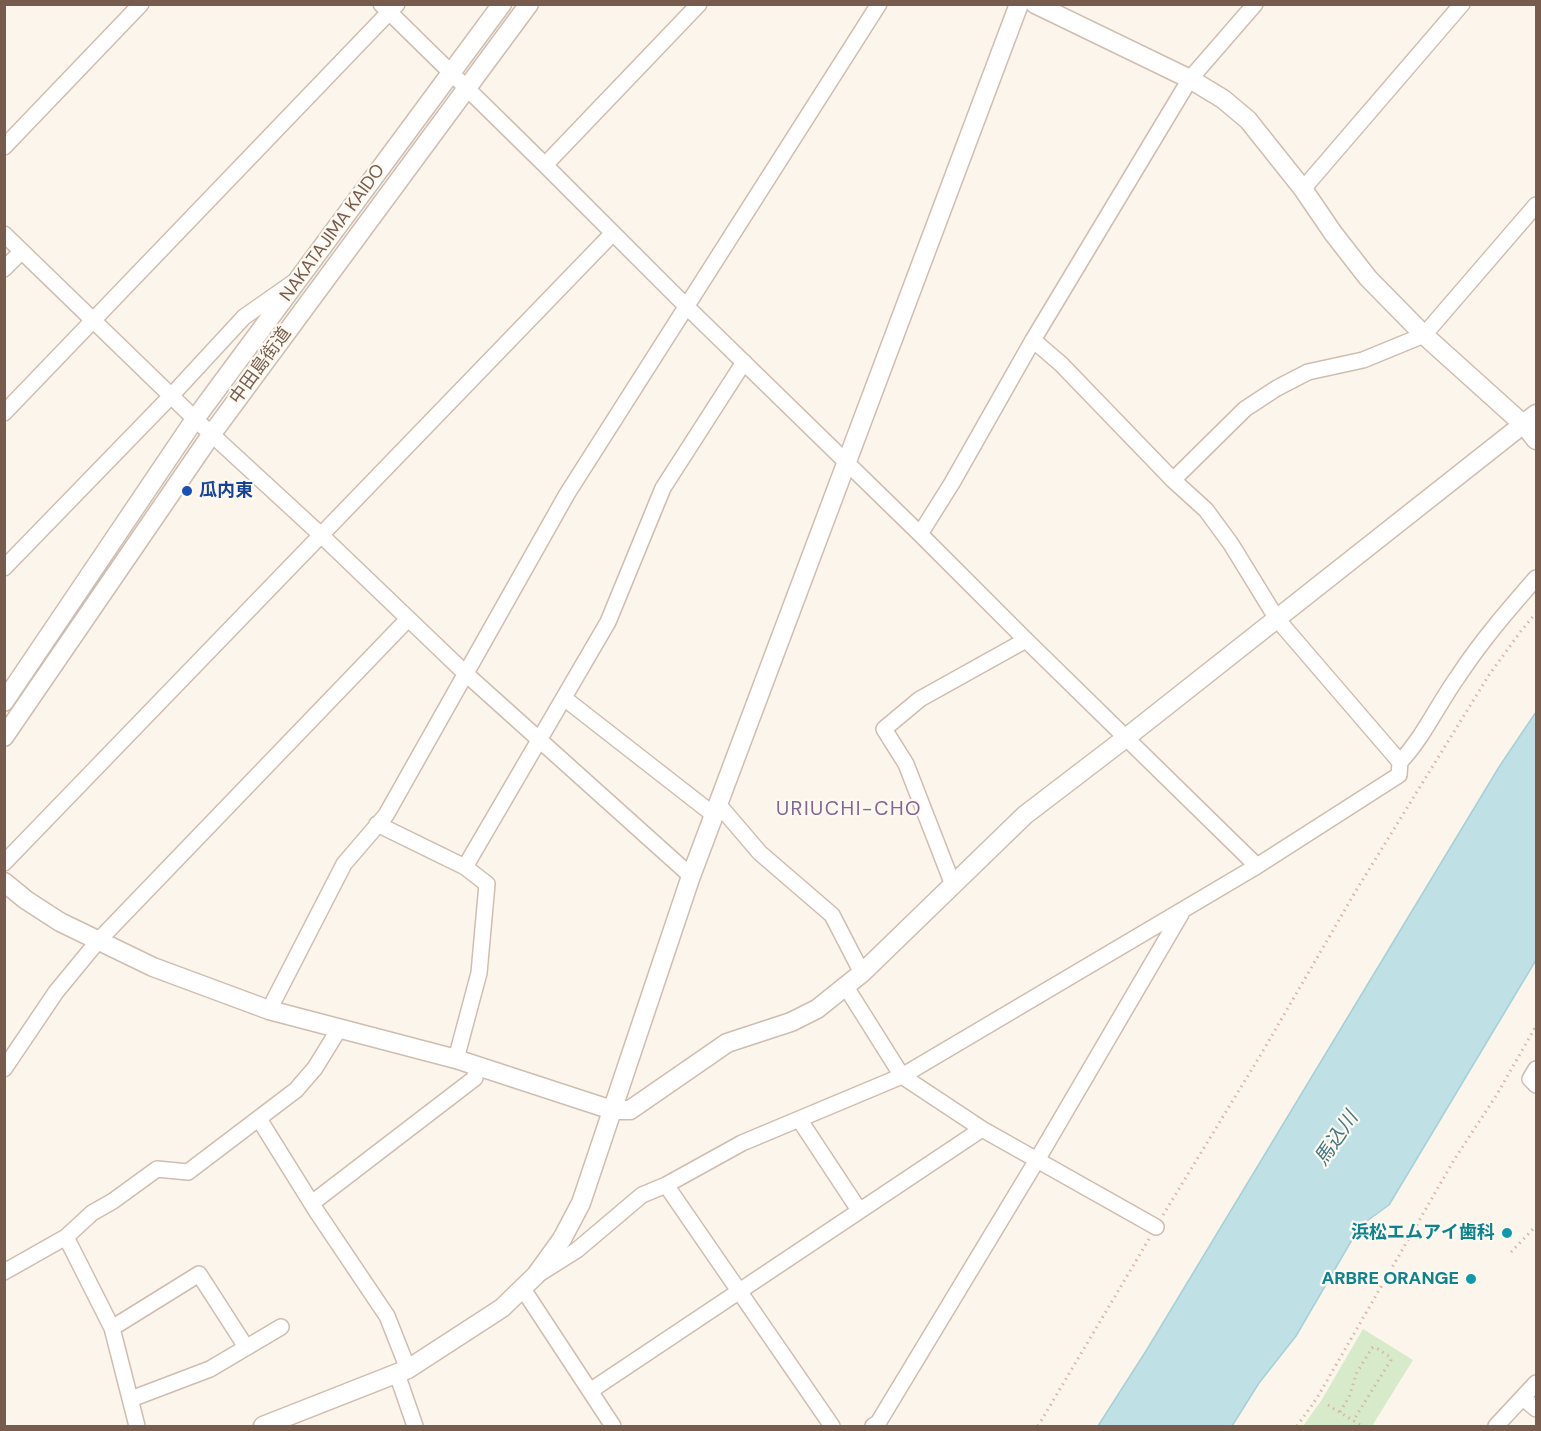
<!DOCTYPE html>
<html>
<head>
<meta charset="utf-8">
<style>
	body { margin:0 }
	#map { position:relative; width:1541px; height:1431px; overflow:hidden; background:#fcf5eb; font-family:"DM Sans",sans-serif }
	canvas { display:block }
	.frame { position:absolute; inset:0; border:6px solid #775c4e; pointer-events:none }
</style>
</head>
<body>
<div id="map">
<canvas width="1541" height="1431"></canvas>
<div class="frame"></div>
</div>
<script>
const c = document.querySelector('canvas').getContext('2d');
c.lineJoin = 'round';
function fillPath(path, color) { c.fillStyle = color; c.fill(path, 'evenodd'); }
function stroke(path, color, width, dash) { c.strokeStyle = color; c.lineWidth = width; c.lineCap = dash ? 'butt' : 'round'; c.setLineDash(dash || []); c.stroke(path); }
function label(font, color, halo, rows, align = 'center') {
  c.font = font + ' "DM Sans","Noto Sans JP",sans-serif'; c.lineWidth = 4.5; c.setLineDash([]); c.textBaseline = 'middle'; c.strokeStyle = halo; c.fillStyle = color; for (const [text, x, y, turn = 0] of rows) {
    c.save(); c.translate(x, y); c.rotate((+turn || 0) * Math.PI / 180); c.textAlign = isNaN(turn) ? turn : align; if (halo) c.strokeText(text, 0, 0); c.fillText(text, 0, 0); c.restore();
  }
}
fillPath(new Path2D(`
	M 1363,1329 L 1413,1360 L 1372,1426 L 1303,1426 L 1321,1401 Z`), '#d7eac9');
const water = new Path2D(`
	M 1536,712 L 1536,960 L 1389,1205 L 1360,1226 L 1296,1336 L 1259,1383 L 1232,1426 L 1098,1426 L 1146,1351 L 1499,767 Z`);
fillPath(water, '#bfe1e6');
stroke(water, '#a6d0d7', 1.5);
const minor = new Path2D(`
	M 381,4 L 545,165 L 686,306 L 920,534 L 1026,640 L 1257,866
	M 4,147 L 141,4
	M 545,165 L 699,4
	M 1303,189 L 1462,4
	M 4,234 L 195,419 L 321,535 L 465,673 L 691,876
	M 4,269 L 22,251
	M 1033,340 L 1061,364 L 1173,480 L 1206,510 L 1231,544 L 1277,619 L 1400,762
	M 4,413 L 397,4
	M 1173,480 L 1245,409 L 1277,388 L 1308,372 L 1363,360 L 1424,335 L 1536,205
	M 920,534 L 952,483 L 1033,340 L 1190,79 L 1255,4
	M 4,568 L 171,396 L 244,317 L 294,282
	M 564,698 L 714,815
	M 718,804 L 760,853 L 832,915 L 862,973
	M 377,824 L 465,867 L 487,884 L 479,973 L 456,1059
	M 4,863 L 613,233
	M 465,867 L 608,622 L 663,488 L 744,362
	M 953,885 L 906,764 L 884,729 L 920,699 L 1026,640
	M 846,987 L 902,1076 L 982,1129 L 1156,1227
	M 269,1010 L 344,864 L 386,815 L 567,494 L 879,4
	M 4,1069 L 56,992 L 98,941 L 408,619
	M 1536,1069 L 1530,1079 L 1536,1085
	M 259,1119 L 317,1212 L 387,1316 L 408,1369
	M 799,1119 L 859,1210
	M 666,1185 L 832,1426
	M 312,1203 L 475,1078 L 476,1065
	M 66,1237 L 112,1328 L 137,1426
	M 4,1272 L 66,1237 L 92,1213 L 113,1201 L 157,1169 L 188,1172 L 296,1090 L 315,1068 L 339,1029
	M 539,1274 L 577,1250 L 642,1195 L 666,1185 L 742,1143 L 902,1076 L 1257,866 L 1399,775 L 1400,762 C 1425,735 1438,704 1459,675 C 1482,640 1509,609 1536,578
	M 523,1289 L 613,1426
	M 112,1328 L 199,1274 L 246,1347
	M 397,1374 L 415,1426
	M 590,1391 L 982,1129
	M 1523,1398 L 1536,1409
	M 131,1399 L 210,1369 L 281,1327
	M 873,1426 L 878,1423 L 1037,1160 L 1181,914
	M 1496,1426 L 1536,1383`);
const tertiary = new Path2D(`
	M 1035,4 L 1190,79 L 1223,99 L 1248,120 L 1303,189 L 1333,233 L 1368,278 L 1424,335 L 1524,425 L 1536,440
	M 4,702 L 195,419 L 502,4
	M 4,737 L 211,435 L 529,4
	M 4,882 L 26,900 L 60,922 L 153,967 L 269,1010 L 456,1059 L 612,1110 L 630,1110 L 727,1043 L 791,1022 L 817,1009 L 862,973 L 1025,815 L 1127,737 L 1536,414
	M 263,1426 L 408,1369 L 502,1308 L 536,1275 L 562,1239 L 581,1203 L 691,876 L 1019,4`);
stroke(minor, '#cebdb0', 18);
stroke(tertiary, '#cebdb0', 21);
stroke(new Path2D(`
	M 1163,1215 L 1260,1056 L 1357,889 L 1489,675 L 1521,631 L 1536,613
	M 1511,1252 L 1536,1226
	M 1328,1405 L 1362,1426
	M 1340,1412 L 1349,1397 L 1357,1372 L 1372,1348 L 1375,1347 L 1390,1357 L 1391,1360 L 1353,1421
	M 1038,1426 L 1149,1239
	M 1297,1426 L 1317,1398 L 1454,1160 L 1496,1096 L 1536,1026`), '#d6b8a5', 3, [1.5, 4.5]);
stroke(minor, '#fff', 15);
stroke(tertiary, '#fff', 18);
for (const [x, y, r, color] of [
	[187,491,6,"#1a4fb4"],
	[1507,1233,6,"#0f9aa8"],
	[1471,1279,6,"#0f9aa8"]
]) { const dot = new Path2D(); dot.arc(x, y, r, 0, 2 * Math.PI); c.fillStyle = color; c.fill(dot); stroke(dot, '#fef9f1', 2); }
label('18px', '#775c4e', '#fef9f1', [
	["NAKATAJIMA KAIDO",333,233,-54],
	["中田島街道",261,366,-54]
]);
label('bold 18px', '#164399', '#fef9f1', [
	["瓜内東",199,491]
], 'left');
label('bold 18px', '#0d838f', '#fef9f1', [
	["浜松エムアイ歯科",1495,1233],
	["ARBRE ORANGE",1459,1279]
], 'right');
c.letterSpacing = '1.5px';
label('20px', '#836692', '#fef9f1', [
	["URIUCHI-CHO",849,810]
]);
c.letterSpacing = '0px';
label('italic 20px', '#447882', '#fef9f1', [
	["馬込川",1337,1139,-56]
]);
</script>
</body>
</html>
